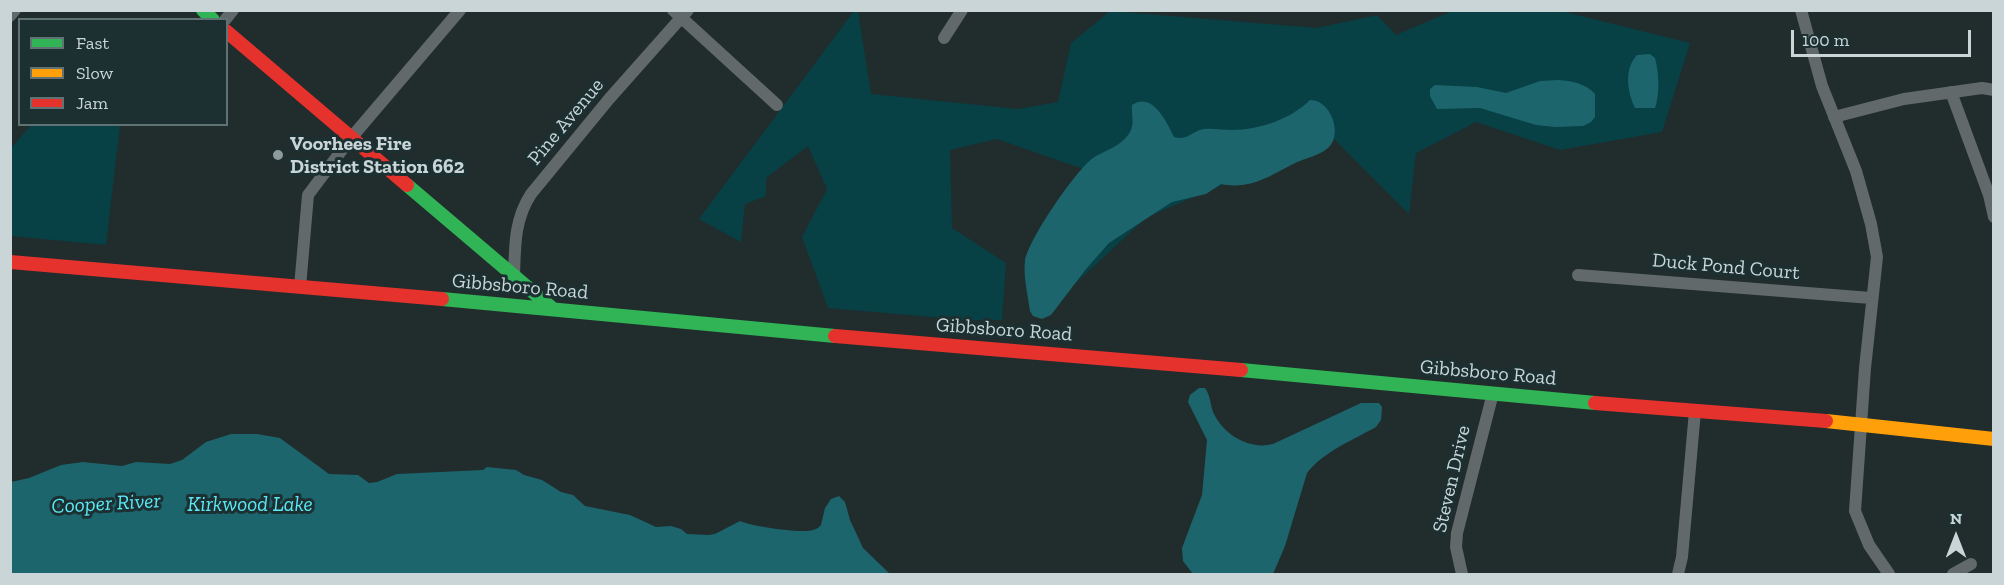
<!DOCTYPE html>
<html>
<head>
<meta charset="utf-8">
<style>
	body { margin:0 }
	#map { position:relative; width:2004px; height:585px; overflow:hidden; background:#212c2d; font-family:"Zilla Slab",serif }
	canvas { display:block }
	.frame { position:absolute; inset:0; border:12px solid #c9d5d6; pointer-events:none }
	.legend { position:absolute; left:18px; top:18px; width:210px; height:108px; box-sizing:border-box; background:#1c3032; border:2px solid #617274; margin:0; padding:8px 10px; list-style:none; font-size:18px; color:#c9d5d6 }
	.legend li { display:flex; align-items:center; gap:12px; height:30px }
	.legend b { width:30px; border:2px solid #617274 }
	.north { position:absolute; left:1926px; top:507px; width:60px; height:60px; -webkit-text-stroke:4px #1c3032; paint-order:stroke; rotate:0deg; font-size:16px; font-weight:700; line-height:24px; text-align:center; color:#c9d5d6 }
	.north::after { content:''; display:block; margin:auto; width:21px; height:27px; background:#c9d5d6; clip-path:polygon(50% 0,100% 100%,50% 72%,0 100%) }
	.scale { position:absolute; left:1791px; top:30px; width:180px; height:27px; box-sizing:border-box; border:3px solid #c9d5d6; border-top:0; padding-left:8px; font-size:18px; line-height:21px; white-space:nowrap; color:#c9d5d6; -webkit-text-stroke:4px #1c3032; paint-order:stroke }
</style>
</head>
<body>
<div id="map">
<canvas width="2004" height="585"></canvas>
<div class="frame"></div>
<ul class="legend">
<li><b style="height:8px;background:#30b455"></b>Fast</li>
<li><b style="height:8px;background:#ff9f0a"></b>Slow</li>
<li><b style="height:8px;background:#e5322d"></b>Jam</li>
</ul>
<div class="north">N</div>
<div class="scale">100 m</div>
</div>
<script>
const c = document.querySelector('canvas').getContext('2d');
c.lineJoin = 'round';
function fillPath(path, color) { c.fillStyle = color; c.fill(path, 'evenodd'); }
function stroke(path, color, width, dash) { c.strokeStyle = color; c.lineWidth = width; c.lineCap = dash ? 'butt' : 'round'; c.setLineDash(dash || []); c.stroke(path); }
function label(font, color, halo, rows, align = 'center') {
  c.font = font + ' "Zilla Slab",serif'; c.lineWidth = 6; c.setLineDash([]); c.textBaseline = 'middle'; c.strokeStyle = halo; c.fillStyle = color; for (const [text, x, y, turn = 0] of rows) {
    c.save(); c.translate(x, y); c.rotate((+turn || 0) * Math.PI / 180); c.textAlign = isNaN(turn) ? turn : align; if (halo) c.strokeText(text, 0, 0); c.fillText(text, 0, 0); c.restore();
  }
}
fillPath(new Path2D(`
	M 1557,10 L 1690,43 L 1662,132 L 1560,150 L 1476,122 L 1416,153 L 1409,214 L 1333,138 L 1147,217 L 1038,318 L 1025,259 L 1083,169 L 997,139 L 950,150 L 952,228 L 1006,263 L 1002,320 L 966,320 L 828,308 L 802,237 L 827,189 L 808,146 L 766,178 L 766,196 L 745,204 L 741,242 L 699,219 L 854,11 L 858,11 L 871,94 L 1018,109 L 1058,102 L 1071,43 L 1110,11 L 1317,28 L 1377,15 L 1396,35 L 1452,11 Z
	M 31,125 L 120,125 L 106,245 L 11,236 L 11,148 Z`), '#074045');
fillPath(new Path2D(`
	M 1650,54 L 1655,58 C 1659,72 1660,94 1655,108 L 1635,108 C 1627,91 1624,69 1637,55 Z
	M 1558,80 C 1572,81 1585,83 1595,94 L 1595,117 L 1591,122 L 1583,126 L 1555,127 L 1536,125 L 1480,108 L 1437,109 L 1430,96 L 1430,89 L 1435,85 L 1477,87 L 1506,93 L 1540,81 Z
	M 1310,100 C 1330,99 1343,133 1329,147 C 1321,155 1306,158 1295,163 C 1270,176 1250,190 1221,184 L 1206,194 L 1172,202 L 1109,243 L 1086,269 L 1051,315 L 1042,319 L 1033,316 L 1030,311 C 1028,296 1023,276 1025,261 C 1028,240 1076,170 1093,158 C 1105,150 1121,147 1130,132 C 1135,124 1131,113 1132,105 C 1153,91 1167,123 1174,137 C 1188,141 1192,131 1204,129 C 1214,128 1223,130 1232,130 C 1259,130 1291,119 1310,100 Z
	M 1199,388 L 1205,388 C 1211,396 1210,406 1214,414 C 1225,436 1250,450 1273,444 L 1361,403 L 1379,403 L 1382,407 L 1381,420 L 1376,427 C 1353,440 1323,452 1307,473 L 1285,546 L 1273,574 L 1193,574 L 1183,561 L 1182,548 L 1202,495 L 1207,440 L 1188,402 L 1190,395 Z
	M 231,434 L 257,434 L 280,438 L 329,474 L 358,475 L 369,483 L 377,482 L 397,474 L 483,470 L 487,467 L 516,470 L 524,475 L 542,480 L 561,492 L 573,495 L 585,506 L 630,515 L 656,527 L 671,526 L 681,529 L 687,534 L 708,535 L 715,534 L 740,521 C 750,526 802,534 813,530 C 817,529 818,528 821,525 L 825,508 L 831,499 L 839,496 L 845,502 L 850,520 L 863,548 L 890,574 L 11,574 L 11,482 L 29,478 L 61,465 L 83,462 L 122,466 L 136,462 L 170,464 L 182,460 L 206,442 Z`), '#1c656c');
stroke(new Path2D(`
	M 673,10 L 777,105
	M 1801,10 L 1822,86 L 1856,171 L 1871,224 L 1877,257 L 1865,368 L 1855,511 L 1869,545 L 1889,574
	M 10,16 L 15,10
	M 225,20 L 233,10
	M 944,38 L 962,10
	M 1951,92 L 1989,195 L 1994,217
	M 1834,117 L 1904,99 L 1982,88 L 1994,90
	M 1578,275 L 1871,298
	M 514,277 C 515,247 514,220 531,194 L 609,99 L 688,10
	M 300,287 L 308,195 L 351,138 L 460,10
	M 1462,574 L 1456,547 L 1457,533 L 1493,393
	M 1678,574 L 1682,557 L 1695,411
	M 1953,574 L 1971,564`), '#62696a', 12);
stroke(new Path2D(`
	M 203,10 L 213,20
	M 407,185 L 553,309
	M 442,299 L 835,336
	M 1241,370 L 1595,403`), '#30b455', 14);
stroke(new Path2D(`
	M 1826,421 L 1994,439`), '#ff9f0a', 14);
stroke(new Path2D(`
	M 226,31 L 407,185
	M 10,262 L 442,299
	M 835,336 L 1241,370
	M 1595,403 L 1826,421`), '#e5322d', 14);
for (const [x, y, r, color] of [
	[278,155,6,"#8e9a9b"]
]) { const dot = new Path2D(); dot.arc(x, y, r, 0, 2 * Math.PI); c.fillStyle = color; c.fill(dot); stroke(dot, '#1c3032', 2); }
label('20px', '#c9d5d6', '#1c3032', [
	["Pine Avenue",566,122,-50],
	["Duck Pond Court",1726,267,5],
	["Gibbsboro Road",520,287,5],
	["Gibbsboro Road",1004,330,4],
	["Gibbsboro Road",1488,373,5],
	["Steven Drive",1452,479,-77]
]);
label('bold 20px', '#c9d5d6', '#1c3032', [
	["Voorhees Fire",290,144],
	["District Station 662",290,167]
], 'left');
label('italic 21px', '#59e8f5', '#1c3032', [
	["Cooper River",106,504,-3],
	["Kirkwood Lake",250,505]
]);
</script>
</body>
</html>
